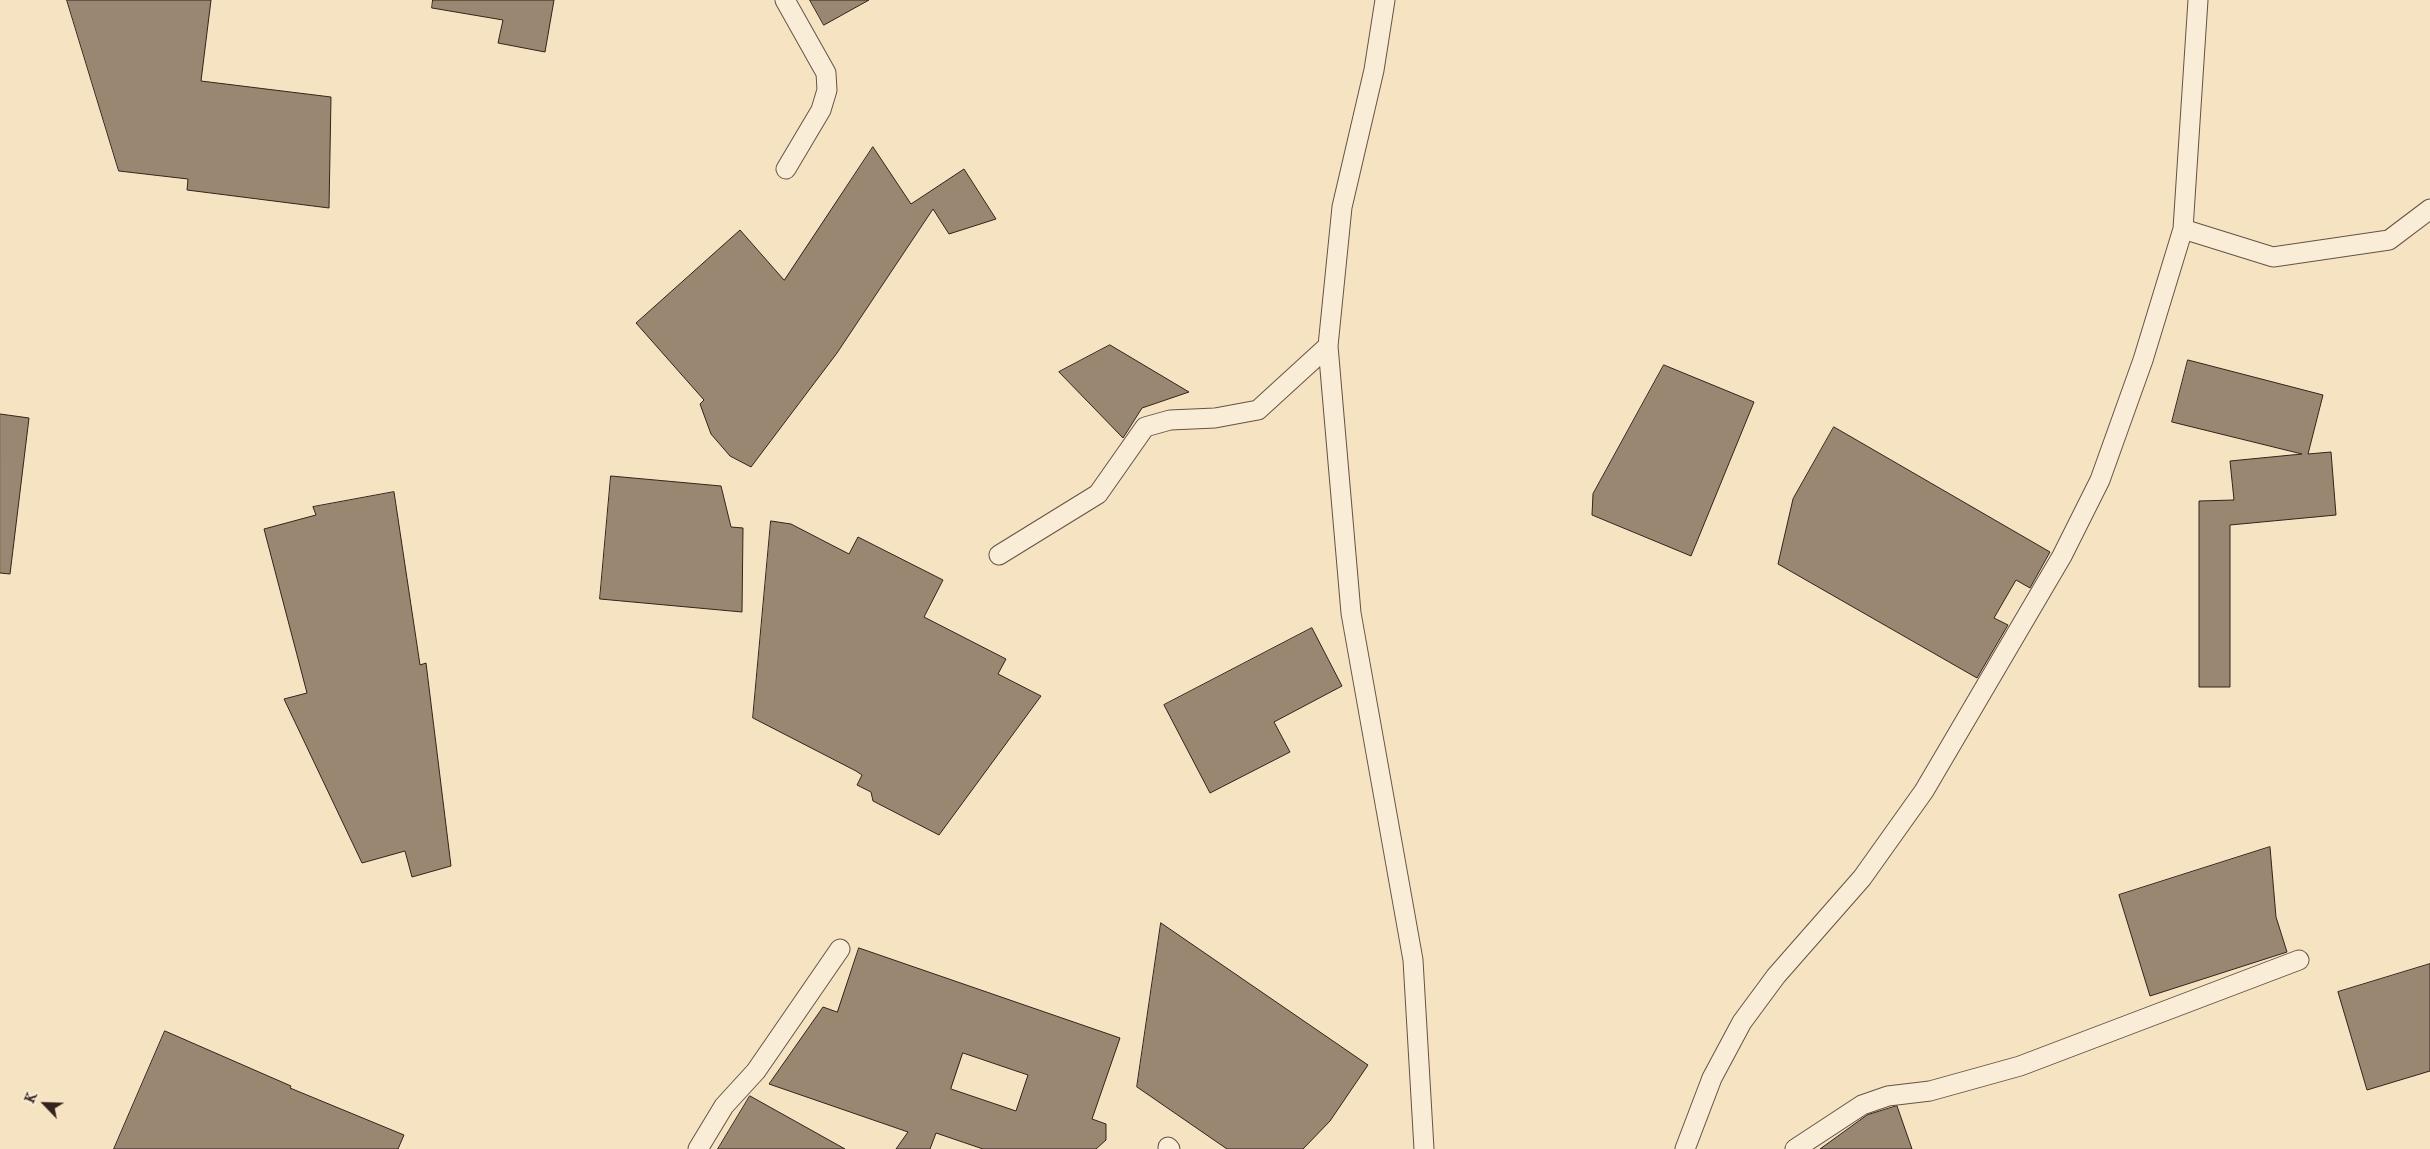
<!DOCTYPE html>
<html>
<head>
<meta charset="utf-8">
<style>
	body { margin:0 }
	#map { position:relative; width:2430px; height:1149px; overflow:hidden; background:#f6e3c2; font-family:"IM FELL French Canon",serif }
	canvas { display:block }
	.north { position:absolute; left:20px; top:1079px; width:50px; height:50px; -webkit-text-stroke:4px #f9edd7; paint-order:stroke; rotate:294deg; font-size:14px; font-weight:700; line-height:20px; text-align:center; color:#34231c }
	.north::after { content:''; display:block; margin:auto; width:18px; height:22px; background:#34231c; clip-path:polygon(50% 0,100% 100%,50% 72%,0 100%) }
</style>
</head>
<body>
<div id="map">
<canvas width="2430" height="1149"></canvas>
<div class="north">K</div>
</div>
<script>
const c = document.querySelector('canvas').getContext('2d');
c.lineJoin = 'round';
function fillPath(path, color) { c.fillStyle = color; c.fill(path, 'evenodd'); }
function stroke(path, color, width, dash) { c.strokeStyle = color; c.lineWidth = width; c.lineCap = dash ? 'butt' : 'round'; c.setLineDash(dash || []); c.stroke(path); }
const building = new Path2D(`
	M 67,0 L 211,0 L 201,81 L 331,97 L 329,208 L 187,190 L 188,179 L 119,171 Z
	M 433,0 L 554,0 L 545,52 L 498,43 L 503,20 L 432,8 Z
	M 810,0 L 869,0 L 824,25 Z
	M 873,147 L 911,204 L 964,169 L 996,219 L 949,234 L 933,209 L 837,353 L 751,467 L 730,456 L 711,434 L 700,404 L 704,400 L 636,323 L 740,230 L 784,280 Z
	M 1110,345 L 1189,392 L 1142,408 L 1123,438 L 1059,372 Z
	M 2188,360 L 2323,395 L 2308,454 L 2331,452 L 2336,515 L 2230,525 L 2230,687 L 2199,687 L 2199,501 L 2234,500 L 2230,461 L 2302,454 L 2172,422 Z
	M 1664,365 L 1754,402 L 1691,556 L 1592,515 L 1593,494 Z
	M 0,414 L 29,418 L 10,574 L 0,573 Z
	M 1834,427 L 2050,552 L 2030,588 L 2016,580 L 1994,618 L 2008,625 L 1977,678 L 1778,564 L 1793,499 Z
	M 611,476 L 721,486 L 731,527 L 743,528 L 742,612 L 600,599 Z
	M 394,492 L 420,665 L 426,663 L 451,866 L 412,877 L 405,851 L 362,863 L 284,699 L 307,693 L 264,529 L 316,515 L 313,507 Z
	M 771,521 L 791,524 L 849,554 L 858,537 L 943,580 L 924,617 L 1006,659 L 998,674 L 1041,696 L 939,835 L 873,801 L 871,792 L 857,785 L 862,775 L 856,771 L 753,718 Z
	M 1312,628 L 1342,686 L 1274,722 L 1290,752 L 1210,793 L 1164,705 Z
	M 2270,847 L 2276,917 L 2287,952 L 2150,996 L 2119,895 Z
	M 1161,923 L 1368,1065 L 1330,1121 L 1303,1149 L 1227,1149 L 1137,1087 Z
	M 859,948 L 1120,1038 L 1092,1119 L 1106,1124 L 1106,1140 L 1096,1149 L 983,1149 L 936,1133 L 930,1149 L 896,1149 L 908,1132 L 769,1084 L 823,1007 L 837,1012 ZM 963,1053 L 1028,1075 L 1016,1111 L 951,1089 Z
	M 2430,964 L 2430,1071 L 2367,1090 L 2338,992 Z
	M 165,1031 L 291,1086 L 290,1088 L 404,1135 L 398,1149 L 114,1149 Z
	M 750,1096 L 845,1149 L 718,1149 Z
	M 1897,1106 L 1912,1149 L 1820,1149 L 1867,1115 Z`);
fillPath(building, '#998772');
stroke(building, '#34231c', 1);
const minor = new Path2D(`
	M 785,0 L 826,73 L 827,90 L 821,110 L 786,169
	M 1385,0 L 1374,70 L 1342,207 L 1328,346 L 1351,613 L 1413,960 L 1424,1149
	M 2183,229 L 2273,257 L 2389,240 L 2430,209
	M 999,555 L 1098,494 L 1145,427 L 1170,420 L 1215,418 L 1258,410 L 1328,346
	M 1168,1147 L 1170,1149
	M 698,1149 L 724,1106 L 756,1071 L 840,949
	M 1685,1149 L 1712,1078 L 1742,1022 L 1776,976 L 1862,878 L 1924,791 L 2062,556 L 2100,480 L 2143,360 L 2183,229 L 2198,0
	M 1795,1149 L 1862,1105 L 1888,1096 L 1930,1091 L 2020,1066 L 2299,960`);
stroke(minor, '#645346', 21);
stroke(minor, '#f9edd7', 19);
</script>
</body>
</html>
